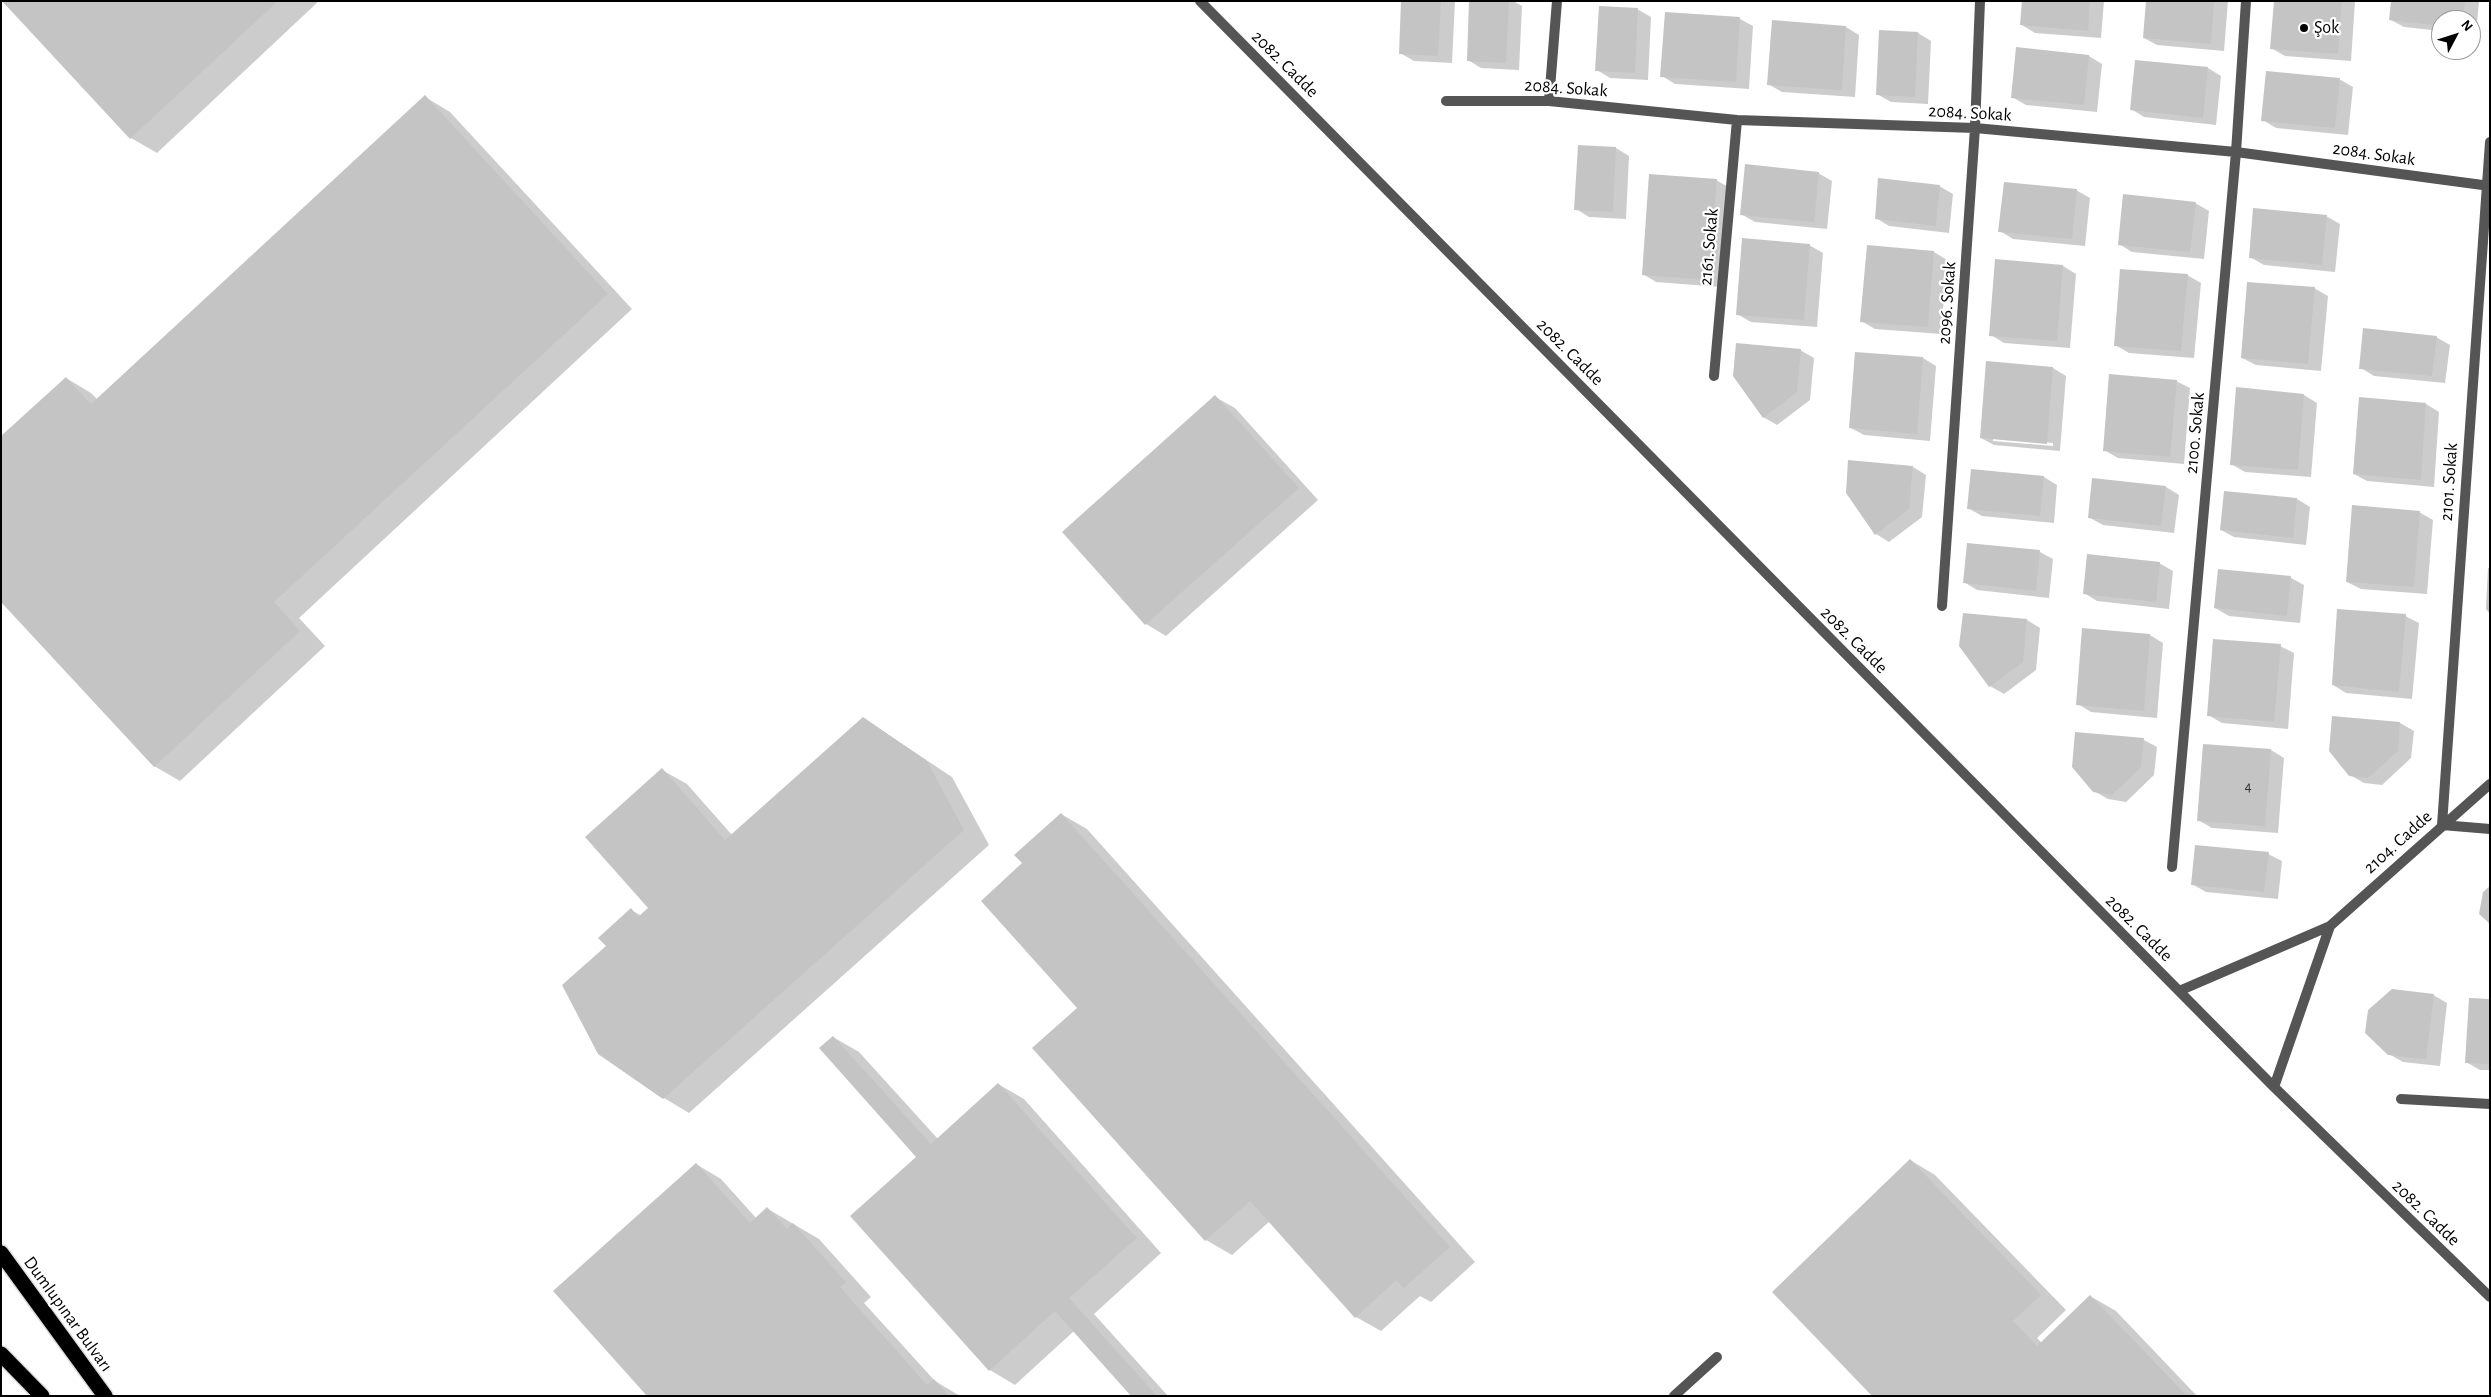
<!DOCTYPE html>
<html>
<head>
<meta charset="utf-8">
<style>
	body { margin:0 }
	#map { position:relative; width:2491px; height:1397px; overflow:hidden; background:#fff; font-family:"Alegreya Sans",sans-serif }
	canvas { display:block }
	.frame { position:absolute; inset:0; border:2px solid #000; pointer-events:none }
	.north { position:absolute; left:2431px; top:10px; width:50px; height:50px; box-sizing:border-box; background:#fff; border:1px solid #999; border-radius:50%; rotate:50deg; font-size:14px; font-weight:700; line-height:20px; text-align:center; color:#000 }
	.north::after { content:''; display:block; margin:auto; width:18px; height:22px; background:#000; clip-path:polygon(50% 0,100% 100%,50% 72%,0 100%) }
</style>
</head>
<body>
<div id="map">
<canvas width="2491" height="1397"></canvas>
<div class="frame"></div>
<div class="north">N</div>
</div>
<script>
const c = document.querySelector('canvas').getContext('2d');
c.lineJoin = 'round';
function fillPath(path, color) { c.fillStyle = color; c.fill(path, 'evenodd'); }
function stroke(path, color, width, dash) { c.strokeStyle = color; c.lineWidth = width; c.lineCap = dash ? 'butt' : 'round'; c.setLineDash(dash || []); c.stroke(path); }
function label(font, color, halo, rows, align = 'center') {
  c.font = font + ' "Alegreya Sans",sans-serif'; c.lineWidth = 4.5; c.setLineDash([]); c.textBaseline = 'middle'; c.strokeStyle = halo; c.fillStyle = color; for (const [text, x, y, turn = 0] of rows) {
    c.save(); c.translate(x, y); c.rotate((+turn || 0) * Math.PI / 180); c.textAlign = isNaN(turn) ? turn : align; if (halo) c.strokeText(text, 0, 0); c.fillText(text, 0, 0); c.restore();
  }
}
fillPath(new Path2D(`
	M 4,1 L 319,1 L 157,153 L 131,138 Z
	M 1403,1 L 1455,1 L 1452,63 L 1414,61 L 1400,53 Z
	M 1471,1 L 1513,1 L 1522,6 L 1519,70 L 1481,68 L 1468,60 Z
	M 2023,1 L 2104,1 L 2101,38 L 2035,33 L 2022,25 Z
	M 2147,1 L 2228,1 L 2224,51 L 2157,45 L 2144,38 Z
	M 2275,1 L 2355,1 L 2351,61 L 2285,56 L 2271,48 Z
	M 2393,1 L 2479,1 L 2476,35 L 2471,35 L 2471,20 L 2441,20 L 2441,31 L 2404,27 L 2391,20 Z
	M 1637,9 L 1651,17 L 1648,80 L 1610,78 L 1597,70 Z
	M 1740,19 L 1753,26 L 1749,89 L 1675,84 L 1662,76 Z
	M 1846,27 L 1859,35 L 1855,97 L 1782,92 L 1768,84 Z
	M 1918,33 L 1931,41 L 1928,104 L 1891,102 L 1877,94 Z
	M 2089,56 L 2102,64 L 2097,112 L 2026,105 L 2012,97 Z
	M 2208,68 L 2221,76 L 2216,125 L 2144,117 L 2131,109 Z
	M 2339,79 L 2353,87 L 2348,135 L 2276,128 L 2263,120 Z
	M 425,97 L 450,112 L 632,309 L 299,618 L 325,646 L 180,781 L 154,766 L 66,378 L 91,393 L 98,400 Z
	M 1616,148 L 1629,156 L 1626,219 L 1589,217 L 1576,209 Z
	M 1818,173 L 1832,181 L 1827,229 L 1755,222 L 1741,214 Z
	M 1716,180 L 1730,188 L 1721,287 L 1656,282 L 1643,274 Z
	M 1939,186 L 1953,194 L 1949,233 L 1889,226 L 1876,218 Z
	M 2076,190 L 2090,198 L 2085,246 L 2013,239 L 2000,231 Z
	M 2195,203 L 2209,211 L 2204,259 L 2132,252 L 2119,244 Z
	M 2326,216 L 2340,224 L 2335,272 L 2264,265 L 2250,257 Z
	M 1809,245 L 1823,253 L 1817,327 L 1751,322 L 1737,314 Z
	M 1934,252 L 1947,260 L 1941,334 L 1875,329 L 1861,321 Z
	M 2063,266 L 2076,274 L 2070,348 L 2004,343 L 1991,335 Z
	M 2187,275 L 2201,283 L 2194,358 L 2129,353 L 2115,345 Z
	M 2314,288 L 2328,296 L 2321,371 L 2256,365 L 2242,358 Z
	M 2436,337 L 2450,345 L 2445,383 L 2374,376 L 2361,368 Z
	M 1800,350 L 1814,358 L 1810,400 L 1777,425 L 1763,417 Z
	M 1923,358 L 1936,366 L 1930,441 L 1864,435 L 1851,428 Z
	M 1987,363 L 2053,368 L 2066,376 L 2060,451 L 1994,445 L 1981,438 ZM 1993,438 L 2053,443 L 2053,446 L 1993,441 Z
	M 2176,381 L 2190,388 L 2184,464 L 2118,458 L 2104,450 Z
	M 2304,395 L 2317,403 L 2311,477 L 2245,472 L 2231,464 Z
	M 1215,397 L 1235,408 L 1318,500 L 1166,636 L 1146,624 L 1064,532 Z
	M 2360,398 L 2426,404 L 2439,412 L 2434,487 L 2367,481 L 2354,474 Z
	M 1913,467 L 1926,475 L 1922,517 L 1889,542 L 1876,534 Z
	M 2044,477 L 2057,485 L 2054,523 L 1982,516 L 1968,508 Z
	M 2166,487 L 2179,495 L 2174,533 L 2103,525 L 2090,518 Z
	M 2297,499 L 2310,507 L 2306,545 L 2234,537 L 2221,530 Z
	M 2419,512 L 2433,520 L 2427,594 L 2361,589 L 2347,582 Z
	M 2040,552 L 2053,559 L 2049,598 L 1977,590 L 1964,582 Z
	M 2159,563 L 2173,571 L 2169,609 L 2097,601 L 2084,593 Z
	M 2291,578 L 2304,585 L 2300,623 L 2229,616 L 2215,608 Z
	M 2405,616 L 2419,623 L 2412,699 L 2346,693 L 2333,685 Z
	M 2027,620 L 2040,628 L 2036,670 L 2004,694 L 1990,686 L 1961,645 Z
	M 2084,630 L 2150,635 L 2163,643 L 2157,718 L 2091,712 L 2078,704 Z
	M 2280,646 L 2294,653 L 2288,729 L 2222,723 L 2208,715 Z
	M 2333,717 L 2400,723 L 2414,731 L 2411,758 L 2382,785 L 2364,783 L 2350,775 Z
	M 863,718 L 952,777 L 989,845 L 689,1113 L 664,1098 L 608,946 L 631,910 L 642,916 L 650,908 L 662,770 L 687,784 L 732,835 Z
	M 2144,740 L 2157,747 L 2154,775 L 2126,802 L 2108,799 L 2094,791 Z
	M 2271,750 L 2284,758 L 2278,833 L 2212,828 L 2198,820 Z
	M 1061,814 L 1087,829 L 1475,1262 L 1431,1302 L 1420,1296 L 1381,1331 L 1356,1317 L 1270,1221 L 1232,1255 L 1206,1240 L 1033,1048 L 1079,1008 L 1024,863 Z
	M 2268,854 L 2282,861 L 2278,899 L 2206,892 L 2192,884 Z
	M 2433,995 L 2447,1003 L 2440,1066 L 2403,1062 L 2389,1054 Z
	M 2490,1000 L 2490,1070 L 2480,1070 L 2466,1062 Z
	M 833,1037 L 859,1052 L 938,1139 L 998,1084 L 1024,1099 L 1161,1253 L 1094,1314 L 1168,1396 L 1133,1396 L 1074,1331 L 1015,1385 L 990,1370 L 917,1157 Z
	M 1910,1160 L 1935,1175 L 2066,1310 L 2037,1338 L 2042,1343 L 2090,1296 L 2116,1311 L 2197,1396 L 1874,1396 Z
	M 696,1164 L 721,1179 L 757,1219 L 768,1209 L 819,1239 L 871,1297 L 864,1303 L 935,1381 L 960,1396 L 649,1396 Z`), '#0003');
fillPath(new Path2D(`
	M 2,1 L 278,1 L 130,139 Z
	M 1401,1 L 1441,1 L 1438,56 L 1399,54 Z
	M 1469,1 L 1509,1 L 1506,63 L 1467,61 Z
	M 2022,1 L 2090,1 L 2088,31 L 2020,25 Z
	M 2146,1 L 2214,1 L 2211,44 L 2143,38 Z
	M 2274,1 L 2342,1 L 2338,54 L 2270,49 Z
	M 2391,1 L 2465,1 L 2463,20 L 2441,20 L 2441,26 L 2389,20 Z
	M 1599,6 L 1638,8 L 1635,73 L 1595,71 Z
	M 1665,12 L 1740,17 L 1736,82 L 1660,77 Z
	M 1772,20 L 1846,26 L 1842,90 L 1767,85 Z
	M 1879,30 L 1918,32 L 1915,97 L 1876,95 Z
	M 2016,47 L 2089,55 L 2084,105 L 2011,98 Z
	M 2135,60 L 2208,67 L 2203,118 L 2130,110 Z
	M 2266,71 L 2340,78 L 2335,128 L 2261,121 Z
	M 425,95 L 608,294 L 274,602 L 300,631 L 154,767 L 1,602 L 1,436 L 66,377 L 91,404 Z
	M 1578,145 L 1616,147 L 1613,212 L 1574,210 Z
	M 1745,164 L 1819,172 L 1814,222 L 1740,215 Z
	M 1649,174 L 1717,179 L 1708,280 L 1642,275 Z
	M 1878,178 L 1940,185 L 1936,226 L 1875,219 Z
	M 2004,182 L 2077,189 L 2072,239 L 1998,232 Z
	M 2123,194 L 2196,202 L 2190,252 L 2118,245 Z
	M 2253,208 L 2327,215 L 2322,265 L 2249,258 Z
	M 1742,238 L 1810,244 L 1804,320 L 1736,315 Z
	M 1867,245 L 1934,251 L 1928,327 L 1860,322 Z
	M 1995,259 L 2063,265 L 2057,341 L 1989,336 Z
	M 2120,269 L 2188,274 L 2181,351 L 2114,346 Z
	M 2247,282 L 2315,287 L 2308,364 L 2241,358 Z
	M 2363,328 L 2437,336 L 2432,376 L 2359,369 Z
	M 1736,343 L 1801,349 L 1797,392 L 1763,418 L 1733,376 Z
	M 1855,352 L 1923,357 L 1917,434 L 1849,428 Z
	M 1986,361 L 2053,367 L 2047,444 L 1980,438 Z
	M 2109,374 L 2177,380 L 2170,457 L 2103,451 Z
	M 2236,387 L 2304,394 L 2298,470 L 2230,465 Z
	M 1215,395 L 1299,488 L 1145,625 L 1062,532 Z
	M 2359,397 L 2426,403 L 2421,480 L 2353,474 Z
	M 1848,460 L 1913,466 L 1909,509 L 1875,535 L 1846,493 Z
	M 1971,469 L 2044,476 L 2040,516 L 1967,509 Z
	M 2092,478 L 2166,486 L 2161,526 L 2088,518 Z
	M 2224,491 L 2297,498 L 2293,538 L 2220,530 Z
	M 2352,505 L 2420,511 L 2414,587 L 2346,582 Z
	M 1967,543 L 2040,550 L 2036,591 L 1963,583 Z
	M 2087,554 L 2160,562 L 2156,602 L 2083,594 Z
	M 2488,568 L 2490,568 L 2490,614 L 2486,609 Z
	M 2218,569 L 2291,576 L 2287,616 L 2214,608 Z
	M 2337,609 L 2406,614 L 2399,692 L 2332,685 Z
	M 1963,613 L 2027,619 L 2023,662 L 1989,687 L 1959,646 Z
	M 2082,628 L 2150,634 L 2144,711 L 2076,705 Z
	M 2213,639 L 2281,644 L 2274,722 L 2207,716 Z
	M 2332,716 L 2400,722 L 2398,751 L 2368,778 L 2349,776 L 2329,751 Z
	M 863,717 L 927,761 L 964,830 L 663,1099 L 598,1054 L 562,985 L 606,946 L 598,938 L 631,908 L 638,917 L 648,908 L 585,837 L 662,768 L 725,840 Z
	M 2075,732 L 2144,738 L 2141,767 L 2112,795 L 2093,792 L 2072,767 Z
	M 2203,744 L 2271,749 L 2265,826 L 2197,821 Z
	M 1061,813 L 1450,1247 L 1404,1288 L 1396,1280 L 1355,1318 L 1250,1201 L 1205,1241 L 1032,1048 L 1077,1008 L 981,901 L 1022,863 L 1014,855 Z
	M 2195,845 L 2269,852 L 2264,892 L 2191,885 Z
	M 2490,886 L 2490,924 L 2479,914 L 2483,892 Z
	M 2392,989 L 2434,994 L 2426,1059 L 2388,1055 L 2365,1033 L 2368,1010 Z
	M 2469,998 L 2490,999 L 2490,1064 L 2465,1063 Z
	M 833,1036 L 931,1144 L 998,1083 L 1137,1238 L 1069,1298 L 1157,1396 L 1131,1396 L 1055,1311 L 989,1371 L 850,1216 L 916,1157 L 819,1048 Z
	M 1910,1159 L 2041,1295 L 2013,1321 L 2037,1346 L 2090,1295 L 2187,1396 L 1872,1396 L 1772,1292 Z
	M 696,1163 L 750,1223 L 767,1207 L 787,1229 L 793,1223 L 846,1282 L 840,1287 L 927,1385 L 934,1379 L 949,1396 L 647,1396 L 553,1291 Z`), '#c4c4c4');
const highway = new Path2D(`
	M 1,1253 L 105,1396
	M 1,1354 L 42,1396`);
stroke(highway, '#dbdbdb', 18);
stroke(new Path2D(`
	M 1200,1 L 2274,1087 L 2490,1297
	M 1446,101 L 1549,101 L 1737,120 L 1975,128 L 2236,152 L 2490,186
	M 1549,101 L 1557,1
	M 2490,142 L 2442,825 L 2490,829
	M 1714,376 L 1737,120
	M 1942,606 L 1975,128 L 1980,1
	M 2172,867 L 2236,152 L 2246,1
	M 2179,991 L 2330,926 L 2490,784
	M 2274,1087 L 2330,926
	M 2401,1099 L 2490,1104
	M 1674,1396 L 1717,1357`), '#555', 10);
stroke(highway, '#000', 15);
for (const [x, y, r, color] of [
	[2304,28,5,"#000"]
]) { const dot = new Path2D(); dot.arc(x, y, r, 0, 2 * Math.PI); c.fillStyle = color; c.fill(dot); stroke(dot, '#fff', 2); }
label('15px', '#313131', null, [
	["4",2248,786]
]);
label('18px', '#000', '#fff', [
	["Şok",2314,28]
], 'left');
label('18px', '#000', '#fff', [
	["2082. Cadde",1285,64,45],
	["2084. Sokak",1566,88,4],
	["2084. Sokak",1970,113,3],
	["2084. Sokak",2374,154,8],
	["2161. Sokak",1709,247,-85],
	["2096. Sokak",1947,303,-86],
	["2082. Cadde",1570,352,45],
	["2100. Sokak",2195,433,-85],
	["2101. Sokak",2449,482,-86],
	["2082. Cadde",1854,640,45],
	["2104. Cadde",2398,842,-42],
	["2082. Cadde",2139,928,45],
	["2082. Cadde",2426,1213,44],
	["Dumlupınar Bulvarı",68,1314,54]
]);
</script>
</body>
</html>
